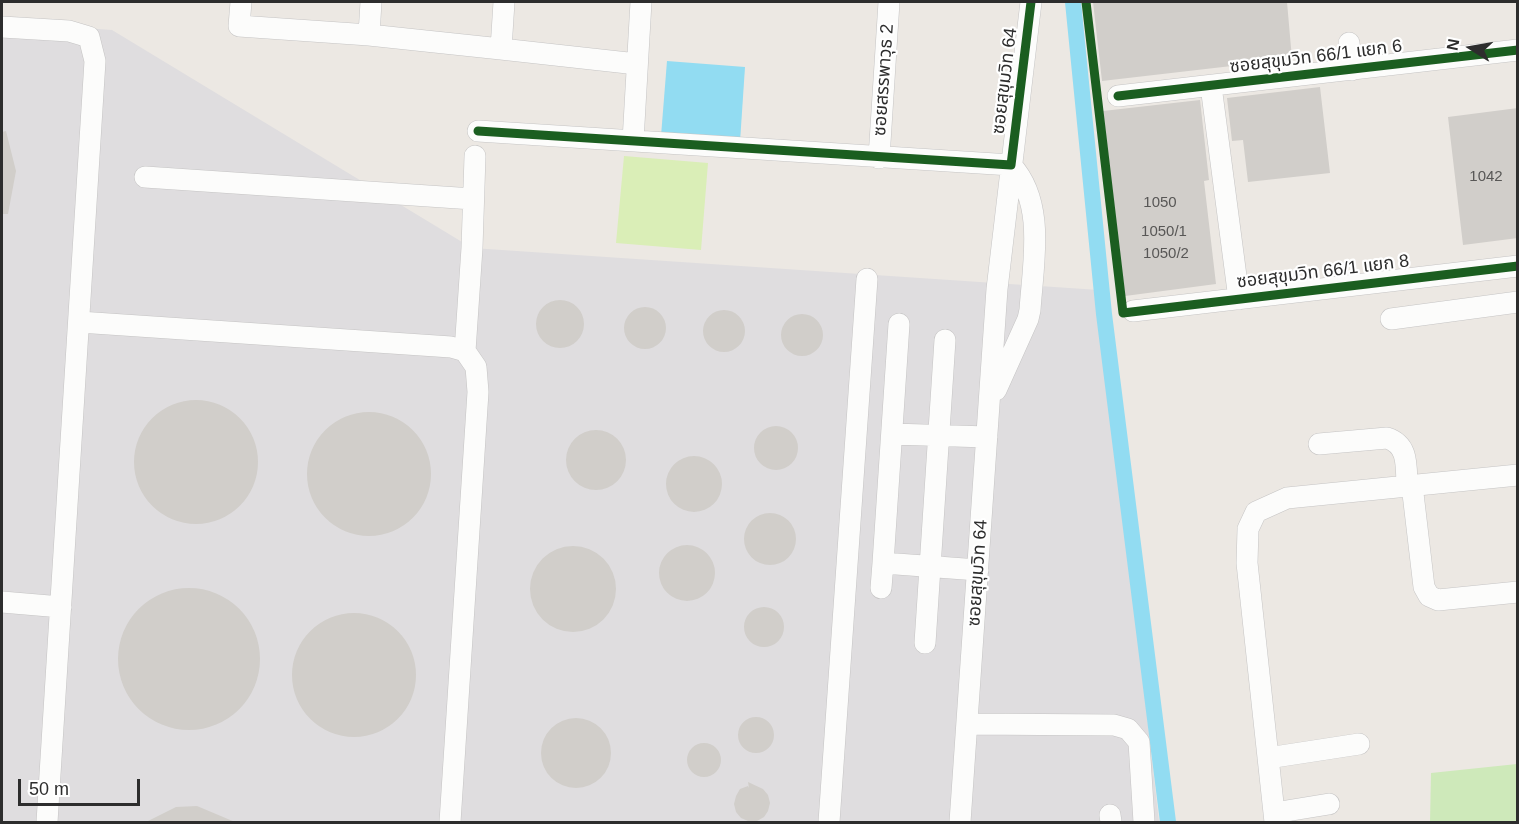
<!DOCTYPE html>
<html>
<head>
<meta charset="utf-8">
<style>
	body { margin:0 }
	#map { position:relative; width:1519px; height:824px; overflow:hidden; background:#ece8e3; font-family:Arial,sans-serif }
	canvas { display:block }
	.frame { position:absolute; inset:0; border:3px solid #2d2d2d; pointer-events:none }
	.north { position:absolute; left:1441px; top:18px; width:60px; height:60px; -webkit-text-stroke:4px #fff; paint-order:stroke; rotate:281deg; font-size:16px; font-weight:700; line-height:24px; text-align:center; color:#2d2d2d }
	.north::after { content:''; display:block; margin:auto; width:21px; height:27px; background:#2d2d2d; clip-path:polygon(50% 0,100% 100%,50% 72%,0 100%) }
	.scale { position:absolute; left:18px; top:779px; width:122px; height:27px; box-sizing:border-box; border:3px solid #2d2d2d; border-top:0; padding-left:8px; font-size:18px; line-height:21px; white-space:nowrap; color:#2d2d2d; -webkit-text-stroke:4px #fff; paint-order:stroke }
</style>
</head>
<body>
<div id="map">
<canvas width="1519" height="824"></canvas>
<div class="frame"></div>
<div class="north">N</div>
<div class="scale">50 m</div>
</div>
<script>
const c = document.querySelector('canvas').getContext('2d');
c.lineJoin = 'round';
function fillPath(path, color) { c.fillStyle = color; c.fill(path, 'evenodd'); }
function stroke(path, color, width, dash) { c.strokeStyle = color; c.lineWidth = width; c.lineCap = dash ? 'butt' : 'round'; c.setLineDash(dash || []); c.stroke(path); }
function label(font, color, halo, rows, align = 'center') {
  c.font = font + ' Arial,"Noto Sans Thai",sans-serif'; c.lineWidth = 4.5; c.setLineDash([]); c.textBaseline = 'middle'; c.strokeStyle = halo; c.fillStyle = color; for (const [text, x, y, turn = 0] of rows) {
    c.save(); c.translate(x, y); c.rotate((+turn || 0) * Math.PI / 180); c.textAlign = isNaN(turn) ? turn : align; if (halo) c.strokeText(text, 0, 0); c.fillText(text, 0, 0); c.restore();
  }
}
fillPath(new Path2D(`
	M 2,22 L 112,30 L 472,248 L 1099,290 L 1159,822 L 2,822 Z`), '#dfdddf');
fillPath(new Path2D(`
	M 1517,764 L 1517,822 L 1430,822 L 1431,773 Z`), '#cee9ba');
fillPath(new Path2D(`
	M 624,156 L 708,163 L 701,250 L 616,243 Z`), '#daeeb7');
fillPath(new Path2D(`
	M 667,61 L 745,67 L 740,142 L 661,136 Z`), '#92dcf2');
stroke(new Path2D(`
	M 1073,2 L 1104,314 L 1168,822`), '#92dcf2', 16);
fillPath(new Path2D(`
	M 1093,2 L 1287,2 L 1292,59 L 1102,81 Z
	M 1320,87 L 1330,173 L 1248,182 L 1243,140 L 1232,141 L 1227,98 Z
	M 1200,100 L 1209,180 L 1204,181 L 1216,284 L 1125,296 L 1103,111 Z
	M 1518,108 L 1518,238 L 1463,245 L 1448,117 Z
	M 6,131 L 16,171 L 8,214 L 2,214 L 2,132 Z
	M536 324a24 24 0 1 1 48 0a24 24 0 1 1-48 0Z
	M624 328a21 21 0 1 1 42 0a21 21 0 1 1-42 0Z
	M703 331a21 21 0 1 1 42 0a21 21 0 1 1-42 0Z
	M781 335a21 21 0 1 1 42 0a21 21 0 1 1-42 0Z
	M134 462a62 62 0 1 1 124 0a62 62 0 1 1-124 0Z
	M307 474a62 62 0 1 1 124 0a62 62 0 1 1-124 0Z
	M754 448a22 22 0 1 1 44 0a22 22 0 1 1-44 0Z
	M566 460a30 30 0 1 1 60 0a30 30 0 1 1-60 0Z
	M666 484a28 28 0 1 1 56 0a28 28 0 1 1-56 0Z
	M744 539a26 26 0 1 1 52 0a26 26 0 1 1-52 0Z
	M659 573a28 28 0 1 1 56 0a28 28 0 1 1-56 0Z
	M530 589a43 43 0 1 1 86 0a43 43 0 1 1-86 0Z
	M118 659a71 71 0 1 1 142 0a71 71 0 1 1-142 0Z
	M744 627a20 20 0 1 1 40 0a20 20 0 1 1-40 0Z
	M292 675a62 62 0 1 1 124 0a62 62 0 1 1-124 0Z
	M738 735a18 18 0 1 1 36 0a18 18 0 1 1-36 0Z
	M541 753a35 35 0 1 1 70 0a35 35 0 1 1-70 0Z
	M687 760a17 17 0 1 1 34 0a17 17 0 1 1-34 0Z
	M 748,782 L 763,789 L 768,795 L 770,803 L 768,811 L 764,817 L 757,821 L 748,821 L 741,818 L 736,812 L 734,804 L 736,796 L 740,789 L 748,786 L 749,788 Z
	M 197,806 L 235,822 L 146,822 L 176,807 Z`), '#d1ceca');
const minor = new Path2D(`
	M 241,2 L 239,26 L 369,35 L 371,2
	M 2,27 L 69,31 L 89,37 L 95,61 L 47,822
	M 369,35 L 501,49 L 504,2
	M 1349,43 L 1352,70
	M 501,49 L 637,64
	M 1211,86 L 1239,299
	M 1118,96 L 1518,50
	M 478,131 L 1011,165 C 1046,203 1033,263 1030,310 L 1028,319 L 996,390
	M 633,141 L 641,2
	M 879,158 L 889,2
	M 145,177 L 473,199
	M 1133,311 L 1518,266
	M 1391,319 L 1518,302
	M 79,322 L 451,347 L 465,351
	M 892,434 L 987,437
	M 1319,444 L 1387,438 C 1409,445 1406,466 1407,486
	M 1412,485 L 1424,587 L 1429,596 L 1438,600 L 1518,592
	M 883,563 L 899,324
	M 881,588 L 883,563 L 978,570
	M 2,602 L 61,607
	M 925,643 L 945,340
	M 968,724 L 1114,725 L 1128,729 L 1139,742 L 1144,822
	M 1268,758 L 1359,744
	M 1274,813 L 1329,804
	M 1110,815 L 1111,822
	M 450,822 L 478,392 L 476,367 L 465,351 L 472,248 L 475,156
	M 829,822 L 867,279
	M 960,822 L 997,289 L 1031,2
	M 1275,822 L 1247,563 L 1248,529 L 1256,512 L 1287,498 L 1518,475`);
stroke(minor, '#c5c4c4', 22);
stroke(minor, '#fcfcfb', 21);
stroke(new Path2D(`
	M 1086,2 L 1123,313 L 1518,266
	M 1118,96 L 1518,50
	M 478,131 L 1011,165 L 1031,2`), '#1b5e20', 9);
label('15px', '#585756', null, [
	["1042",1486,177],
	["1050",1160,203],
	["1050/1",1164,232],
	["1050/2",1166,254]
]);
label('18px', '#2d2d2d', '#fff', [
	["ซอยสุขุมวิท 66/1 แยก 6",1316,57,-7],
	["ซอยสรรพาวุธ 2",884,80,-86],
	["ซอยสุขุมวิท 64",1005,81,-83],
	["ซอยสุขุมวิท 66/1 แยก 8",1323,272,-7],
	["ซอยสุขุมวิท 64",978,573,-86]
]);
</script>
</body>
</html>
